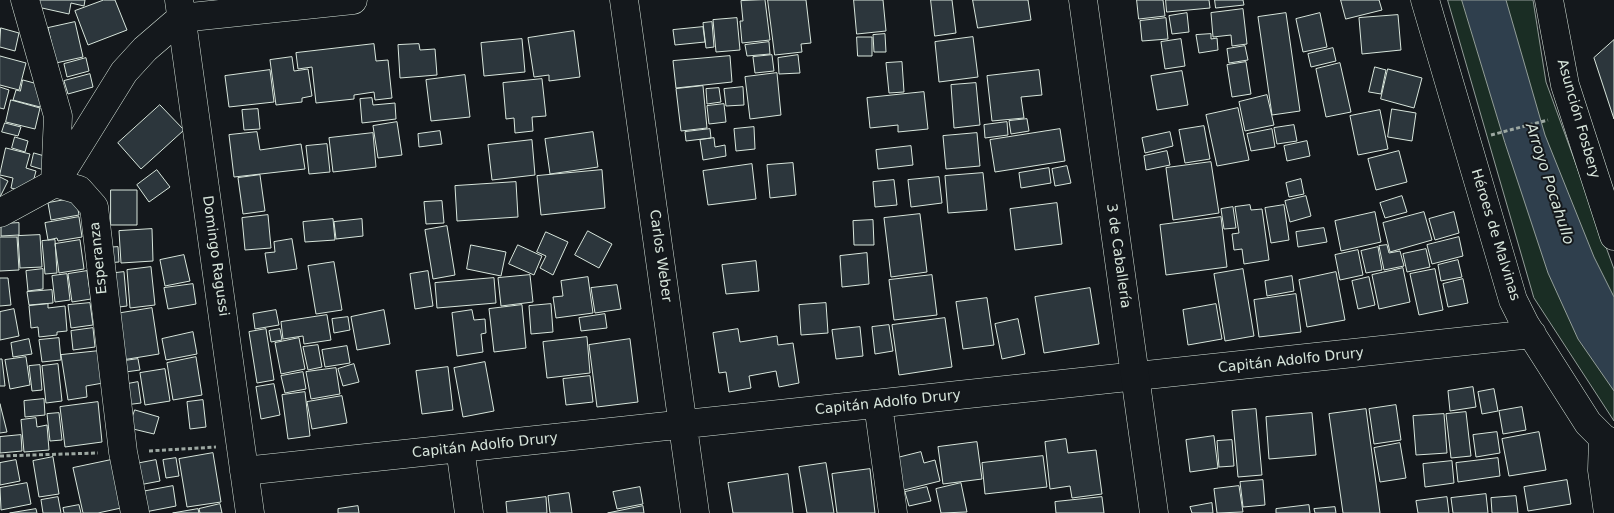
<!DOCTYPE html>
<html>
<head>
<meta charset="utf-8">
<style>
	body { margin:0 }
	canvas { display:block; background:#14181c }
</style>
</head>
<body>
<canvas width="1614" height="513"></canvas>
<script>
const c = document.querySelector('canvas').getContext('2d');
c.lineJoin = 'round';
function fillPath(path, color) { c.fillStyle = color; c.fill(path, 'evenodd'); }
function stroke(path, color, width, dash) { c.strokeStyle = color; c.lineWidth = width; c.lineCap = dash ? 'butt' : 'round'; c.setLineDash(dash || []); c.stroke(path); }
function label(font, color, halo, rows, align = 'center') {
  c.font = font + ' "DejaVu Sans",sans-serif'; c.lineWidth = 4; c.setLineDash([]); c.textBaseline = 'middle'; c.strokeStyle = halo; c.fillStyle = color; for (const [text, x, y, turn = 0] of rows) {
    c.save(); c.translate(x, y); c.rotate((+turn || 0) * Math.PI / 180); c.textAlign = isNaN(turn) ? turn : align; if (halo) c.strokeText(text, 0, 0); c.fillText(text, 0, 0); c.restore();
  }
}
const green = new Path2D(`
	M 1448,0 L 1533,0 L 1546,82 L 1614,269 L 1614,421 L 1534,298 Z`);
fillPath(green, '#1a2d24');
stroke(green, '#939e99', 1);
const water = new Path2D(`
	M 1462,0 L 1506,0 L 1545,135 L 1594,257 L 1614,297 L 1614,391 L 1578,339 L 1548,273 L 1505,143 Z`);
fillPath(water, '#2f3f4d');
stroke(water, '#939e99', 1);
const building = new Path2D(`
	M 34,0 L 85,0 L 84,6 L 71,3 L 69,14 L 33,6 Z
	M 104,0 L 115,0 L 127,30 L 88,45 L 75,11 Z
	M 765,0 L 770,40 L 742,43 L 740,21 L 743,21 L 741,1 Z
	M 768,0 L 806,0 L 811,43 L 801,44 L 802,52 L 775,55 Z
	M 854,0 L 883,0 L 886,31 L 857,34 Z
	M 931,0 L 952,0 L 956,33 L 935,36 Z
	M 973,0 L 1028,0 L 1031,20 L 978,28 Z
	M 1137,0 L 1163,0 L 1165,16 L 1139,19 Z
	M 1166,0 L 1209,0 L 1210,8 L 1167,12 Z
	M 1215,0 L 1243,0 L 1244,5 L 1216,8 Z
	M 1341,0 L 1379,0 L 1382,10 L 1346,19 Z
	M 1243,9 L 1247,44 L 1232,46 L 1231,35 L 1213,37 L 1211,13 Z
	M 1187,13 L 1189,32 L 1172,34 L 1169,16 Z
	M 1286,13 L 1300,111 L 1272,115 L 1258,17 Z
	M 1320,13 L 1327,47 L 1303,52 L 1296,19 Z
	M 1398,15 L 1401,50 L 1362,54 L 1359,18 Z
	M 737,18 L 740,50 L 716,52 L 713,20 Z
	M 1166,18 L 1168,39 L 1142,41 L 1140,21 Z
	M 75,22 L 83,57 L 56,63 L 48,28 Z
	M 712,22 L 714,47 L 706,48 L 703,23 Z
	M 703,27 L 705,42 L 675,45 L 673,30 Z
	M 1,28 L 19,33 L 15,51 L 0,47 Z
	M 574,31 L 580,77 L 549,81 L 549,75 L 534,77 L 528,38 Z
	M 885,34 L 886,52 L 874,52 L 873,35 Z
	M 1211,34 L 1211,39 L 1217,38 L 1218,50 L 1199,53 L 1196,35 Z
	M 857,37 L 872,37 L 872,56 L 858,56 Z
	M 973,37 L 978,77 L 939,82 L 935,42 Z
	M 522,39 L 525,72 L 484,76 L 481,43 Z
	M 1181,39 L 1185,66 L 1165,69 L 1161,42 Z
	M 1614,40 L 1614,119 L 1594,58 Z
	M 769,42 L 770,54 L 747,56 L 745,45 Z
	M 374,44 L 376,61 L 388,60 L 392,98 L 375,100 L 374,92 L 354,95 L 354,99 L 316,103 L 312,67 L 298,69 L 296,53 Z
	M 419,44 L 420,50 L 435,49 L 437,75 L 400,78 L 398,45 Z
	M 1245,46 L 1248,60 L 1229,63 L 1227,49 Z
	M 1333,48 L 1336,61 L 1311,67 L 1308,54 Z
	M 772,55 L 774,71 L 755,73 L 753,57 Z
	M 798,55 L 800,73 L 779,74 L 778,58 Z
	M 0,56 L 26,63 L 19,90 L 0,85 Z
	M 730,56 L 732,82 L 676,88 L 673,61 Z
	M 292,57 L 294,71 L 308,69 L 312,96 L 302,98 L 302,102 L 276,105 L 270,60 Z
	M 86,58 L 89,71 L 67,77 L 64,64 Z
	M 902,62 L 904,92 L 889,93 L 886,63 Z
	M 1246,62 L 1251,94 L 1232,97 L 1227,65 Z
	M 1340,63 L 1351,112 L 1326,117 L 1316,69 Z
	M 1375,67 L 1386,70 L 1381,94 L 1369,92 Z
	M 1388,69 L 1422,78 L 1414,108 L 1381,99 Z
	M 270,70 L 274,102 L 229,107 L 225,76 Z
	M 1039,70 L 1042,95 L 1021,97 L 1024,118 L 992,121 L 987,76 Z
	M 1182,71 L 1188,105 L 1157,110 L 1151,76 Z
	M 777,73 L 781,115 L 750,119 L 745,77 Z
	M 90,74 L 93,87 L 68,94 L 64,81 Z
	M 465,75 L 470,117 L 431,121 L 426,80 Z
	M 542,79 L 546,116 L 532,117 L 533,131 L 515,133 L 514,118 L 506,119 L 503,83 Z
	M 23,80 L 45,86 L 40,107 L 13,100 L 16,90 L 20,91 Z
	M 976,83 L 980,125 L 954,128 L 951,85 Z
	M 703,86 L 707,128 L 681,131 L 676,89 Z
	M 0,87 L 9,90 L 4,109 L 0,108 Z
	M 743,87 L 744,105 L 726,106 L 724,89 Z
	M 719,88 L 721,102 L 707,104 L 706,89 Z
	M 924,92 L 928,129 L 898,132 L 898,125 L 870,128 L 867,98 Z
	M 1267,95 L 1274,125 L 1245,131 L 1239,102 Z
	M 372,98 L 373,105 L 395,103 L 396,119 L 362,123 L 360,99 Z
	M 11,100 L 40,108 L 35,129 L 6,122 Z
	M 724,104 L 726,122 L 709,124 L 707,106 Z
	M 160,105 L 184,130 L 141,169 L 118,143 Z
	M 1238,108 L 1249,160 L 1217,166 L 1206,115 Z
	M 258,109 L 260,129 L 244,130 L 242,110 Z
	M 1392,109 L 1416,113 L 1412,141 L 1388,137 Z
	M 1380,110 L 1388,149 L 1358,155 L 1350,116 Z
	M 1027,119 L 1029,131 L 1011,134 L 1009,121 Z
	M 397,122 L 402,155 L 378,158 L 373,126 Z
	M 1007,122 L 1008,135 L 985,138 L 984,125 Z
	M 5,123 L 21,127 L 18,136 L 2,132 Z
	M 1294,125 L 1297,141 L 1277,144 L 1274,128 Z
	M 1204,126 L 1210,159 L 1185,163 L 1179,130 Z
	M 754,127 L 755,149 L 736,151 L 734,129 Z
	M 710,129 L 711,138 L 686,141 L 685,132 Z
	M 1060,129 L 1065,161 L 995,172 L 990,140 Z
	M 1272,129 L 1275,147 L 1251,151 L 1247,134 Z
	M 440,131 L 442,144 L 419,147 L 418,134 Z
	M 257,132 L 260,150 L 301,144 L 305,169 L 234,177 L 229,135 Z
	M 593,132 L 598,167 L 550,174 L 545,139 Z
	M 1170,132 L 1173,146 L 1145,153 L 1142,138 Z
	M 373,133 L 376,167 L 333,172 L 329,138 Z
	M 977,133 L 980,166 L 946,169 L 943,136 Z
	M 15,137 L 28,141 L 25,152 L 12,148 Z
	M 714,138 L 715,147 L 725,145 L 726,156 L 703,160 L 700,140 Z
	M 532,140 L 535,175 L 492,180 L 488,145 Z
	M 1307,141 L 1310,156 L 1287,161 L 1284,146 Z
	M 327,144 L 330,172 L 309,174 L 306,146 Z
	M 911,146 L 913,165 L 878,169 L 876,150 Z
	M 6,148 L 30,154 L 26,168 L 36,171 L 30,193 L 11,188 L 13,178 L 0,175 Z
	M 1167,151 L 1170,165 L 1146,170 L 1144,156 Z
	M 1399,151 L 1407,182 L 1376,190 L 1368,159 Z
	M 34,153 L 48,157 L 44,170 L 31,166 Z
	M 1211,162 L 1219,213 L 1173,220 L 1166,168 Z
	M 793,163 L 796,195 L 770,198 L 767,165 Z
	M 752,164 L 756,199 L 708,205 L 703,171 Z
	M 1067,166 L 1071,183 L 1055,186 L 1052,169 Z
	M 1049,168 L 1051,183 L 1021,188 L 1019,173 Z
	M 157,170 L 170,187 L 149,202 L 137,185 Z
	M 602,170 L 605,208 L 541,215 L 537,176 Z
	M 983,173 L 987,210 L 948,213 L 945,176 Z
	M 260,175 L 265,211 L 243,214 L 238,178 Z
	M 0,177 L 8,181 L 0,197 Z
	M 939,177 L 942,203 L 911,207 L 908,180 Z
	M 1301,179 L 1304,194 L 1289,197 L 1286,183 Z
	M 894,180 L 897,205 L 875,207 L 873,182 Z
	M 516,182 L 518,217 L 457,221 L 455,186 Z
	M 111,190 L 137,190 L 137,225 L 111,225 Z
	M 1306,196 L 1311,216 L 1290,222 L 1285,201 Z
	M 1402,196 L 1407,212 L 1385,218 L 1380,203 Z
	M 76,198 L 79,215 L 51,220 L 48,203 Z
	M 442,201 L 444,223 L 426,224 L 424,202 Z
	M 1057,203 L 1062,244 L 1015,250 L 1010,209 Z
	M 1250,205 L 1251,210 L 1262,209 L 1269,260 L 1244,264 L 1242,249 L 1234,250 L 1232,234 L 1239,233 L 1235,207 Z
	M 1284,205 L 1289,240 L 1271,243 L 1265,208 Z
	M 1233,207 L 1236,228 L 1224,229 L 1221,209 Z
	M 1375,212 L 1381,242 L 1341,251 L 1335,221 Z
	M 1424,212 L 1432,240 L 1390,252 L 1383,223 Z
	M 1454,212 L 1459,233 L 1435,240 L 1429,219 Z
	M 920,214 L 927,272 L 891,277 L 884,218 Z
	M 268,215 L 271,248 L 245,250 L 242,218 Z
	M 79,217 L 82,237 L 58,241 L 57,238 L 48,240 L 45,223 Z
	M 1221,217 L 1227,267 L 1166,275 L 1160,225 Z
	M 333,219 L 335,240 L 305,242 L 303,222 Z
	M 362,219 L 363,236 L 336,239 L 334,222 Z
	M 873,220 L 874,245 L 854,245 L 853,221 Z
	M 19,223 L 19,235 L 1,236 L 1,224 Z
	M 447,226 L 455,275 L 433,279 L 425,230 Z
	M 1324,228 L 1327,242 L 1298,247 L 1296,232 Z
	M 152,229 L 153,261 L 121,263 L 119,231 Z
	M 588,231 L 612,244 L 599,268 L 575,255 Z
	M 546,232 L 568,242 L 553,275 L 540,268 L 546,256 L 537,252 Z
	M 40,235 L 42,267 L 20,268 L 18,236 Z
	M 0,237 L 17,237 L 19,270 L 0,271 Z
	M 1459,237 L 1463,256 L 1432,264 L 1427,245 Z
	M 292,239 L 297,269 L 268,273 L 265,253 L 275,252 L 274,242 Z
	M 55,240 L 57,273 L 45,274 L 42,241 Z
	M 80,240 L 84,269 L 59,273 L 55,244 Z
	M 471,245 L 506,252 L 501,276 L 467,269 Z
	M 518,245 L 542,256 L 534,275 L 509,264 Z
	M 1387,245 L 1389,253 L 1400,251 L 1404,266 L 1384,270 L 1379,246 Z
	M 118,247 L 119,262 L 105,263 L 104,248 Z
	M 1378,247 L 1382,270 L 1366,273 L 1361,251 Z
	M 1426,249 L 1430,267 L 1407,272 L 1403,254 Z
	M 1358,250 L 1363,275 L 1340,280 L 1335,255 Z
	M 867,253 L 869,284 L 842,287 L 840,256 Z
	M 184,255 L 190,281 L 165,286 L 160,260 Z
	M 1458,260 L 1462,277 L 1441,281 L 1438,265 Z
	M 756,261 L 759,291 L 726,294 L 722,265 Z
	M 334,262 L 342,310 L 316,314 L 308,266 Z
	M 151,267 L 155,305 L 130,308 L 127,270 Z
	M 1403,268 L 1410,302 L 1379,309 L 1372,275 Z
	M 43,269 L 43,289 L 28,291 L 26,271 Z
	M 1243,269 L 1254,336 L 1225,341 L 1214,274 Z
	M 1435,269 L 1443,310 L 1419,315 L 1410,274 Z
	M 87,271 L 91,299 L 72,302 L 68,274 Z
	M 428,271 L 433,306 L 415,309 L 410,274 Z
	M 124,272 L 127,306 L 111,308 L 107,274 Z
	M 1336,272 L 1345,320 L 1307,327 L 1299,280 Z
	M 67,274 L 70,300 L 55,302 L 52,276 Z
	M 530,275 L 533,302 L 501,306 L 498,278 Z
	M 932,275 L 937,315 L 894,320 L 889,280 Z
	M 1292,276 L 1294,291 L 1267,296 L 1265,281 Z
	M 588,277 L 593,313 L 556,318 L 553,297 L 563,296 L 561,281 Z
	M 1369,277 L 1375,305 L 1358,309 L 1352,281 Z
	M 0,278 L 8,278 L 11,305 L 0,306 Z
	M 494,278 L 496,303 L 437,308 L 435,283 Z
	M 1463,279 L 1468,303 L 1448,307 L 1443,284 Z
	M 193,284 L 196,304 L 168,309 L 164,288 Z
	M 617,285 L 621,309 L 595,313 L 591,288 Z
	M 1090,288 L 1099,344 L 1044,353 L 1035,297 Z
	M 52,290 L 53,303 L 29,305 L 27,292 Z
	M 1296,294 L 1301,332 L 1259,337 L 1254,300 Z
	M 987,298 L 994,345 L 963,349 L 956,302 Z
	M 90,303 L 93,325 L 71,328 L 68,305 Z
	M 826,303 L 828,333 L 801,335 L 799,305 Z
	M 48,304 L 48,308 L 65,306 L 67,331 L 57,332 L 57,335 L 39,337 L 38,327 L 31,328 L 29,306 Z
	M 551,304 L 553,332 L 531,334 L 529,306 Z
	M 1216,304 L 1222,339 L 1188,345 L 1183,310 Z
	M 522,305 L 526,348 L 494,352 L 489,309 Z
	M 152,308 L 159,354 L 116,361 L 109,315 Z
	M 14,309 L 19,336 L 0,340 L 0,312 Z
	M 276,310 L 279,325 L 255,329 L 253,314 Z
	M 384,310 L 390,344 L 357,350 L 351,317 Z
	M 472,310 L 474,320 L 485,319 L 486,333 L 481,334 L 483,352 L 457,356 L 452,313 Z
	M 605,314 L 607,328 L 581,331 L 579,318 Z
	M 327,315 L 331,340 L 304,344 L 303,336 L 283,339 L 281,322 Z
	M 348,317 L 350,330 L 334,333 L 332,319 Z
	M 945,318 L 952,367 L 899,375 L 892,325 Z
	M 1018,319 L 1025,354 L 1002,359 L 995,324 Z
	M 889,325 L 893,351 L 875,354 L 872,327 Z
	M 860,327 L 863,356 L 836,359 L 832,330 Z
	M 93,328 L 95,347 L 73,350 L 71,331 Z
	M 266,329 L 274,380 L 257,383 L 249,332 Z
	M 280,329 L 282,340 L 271,342 L 269,331 Z
	M 738,329 L 740,342 L 777,336 L 778,345 L 793,343 L 799,383 L 779,387 L 776,371 L 749,376 L 751,388 L 729,392 L 726,372 L 719,373 L 713,333 Z
	M 193,332 L 197,354 L 166,360 L 162,339 Z
	M 587,337 L 590,373 L 547,378 L 543,342 Z
	M 59,338 L 61,360 L 42,362 L 39,340 Z
	M 299,338 L 305,369 L 281,374 L 275,343 Z
	M 29,339 L 32,354 L 13,357 L 11,343 Z
	M 630,339 L 638,402 L 597,407 L 589,345 Z
	M 318,345 L 322,367 L 308,370 L 303,347 Z
	M 347,346 L 350,363 L 325,367 L 322,350 Z
	M 99,351 L 103,383 L 86,386 L 87,397 L 68,400 L 61,355 Z
	M 26,357 L 30,385 L 10,389 L 5,360 Z
	M 196,357 L 202,395 L 173,400 L 167,363 Z
	M 0,359 L 2,359 L 5,386 L 0,386 Z
	M 138,359 L 140,370 L 118,373 L 117,362 Z
	M 485,362 L 494,411 L 463,417 L 454,368 Z
	M 58,364 L 62,401 L 46,403 L 42,366 Z
	M 354,364 L 359,382 L 343,386 L 338,369 Z
	M 40,365 L 42,390 L 32,391 L 29,366 Z
	M 448,367 L 453,410 L 422,414 L 416,371 Z
	M 336,368 L 340,394 L 311,399 L 306,372 Z
	M 165,369 L 170,401 L 145,405 L 140,373 Z
	M 303,372 L 306,389 L 285,393 L 281,376 Z
	M 590,376 L 593,402 L 566,405 L 563,379 Z
	M 138,382 L 141,403 L 125,405 L 122,385 Z
	M 274,384 L 280,415 L 261,419 L 256,387 Z
	M 1473,387 L 1476,407 L 1450,411 L 1448,391 Z
	M 1494,389 L 1498,411 L 1482,414 L 1478,392 Z
	M 305,392 L 310,436 L 288,439 L 282,395 Z
	M 342,396 L 347,423 L 312,429 L 307,402 Z
	M 44,399 L 45,415 L 25,417 L 24,401 Z
	M 203,400 L 206,427 L 190,429 L 187,402 Z
	M 98,402 L 102,442 L 65,447 L 60,407 Z
	M 0,404 L 7,432 L 0,433 Z
	M 1396,405 L 1401,440 L 1374,444 L 1369,409 Z
	M 1522,407 L 1526,430 L 1503,434 L 1499,411 Z
	M 1256,409 L 1262,475 L 1238,477 L 1232,411 Z
	M 1366,409 L 1380,513 L 1343,513 L 1329,414 Z
	M 135,410 L 159,417 L 154,434 L 129,428 Z
	M 1466,412 L 1471,456 L 1451,458 L 1446,414 Z
	M 59,413 L 62,440 L 50,441 L 47,414 Z
	M 1312,413 L 1316,455 L 1269,459 L 1266,417 Z
	M 1444,414 L 1447,453 L 1416,455 L 1413,416 Z
	M 36,418 L 37,427 L 47,425 L 49,450 L 24,452 L 21,420 Z
	M 1497,432 L 1500,453 L 1476,457 L 1473,435 Z
	M 1539,432 L 1546,470 L 1509,476 L 1502,439 Z
	M 21,435 L 22,451 L 0,453 L 0,437 Z
	M 1214,436 L 1218,468 L 1190,472 L 1186,440 Z
	M 1066,439 L 1068,453 L 1096,450 L 1102,494 L 1072,498 L 1070,486 L 1050,489 L 1045,442 Z
	M 1232,440 L 1234,466 L 1219,467 L 1217,441 Z
	M 977,442 L 982,479 L 943,484 L 938,447 Z
	M 1400,443 L 1406,478 L 1380,482 L 1374,448 Z
	M 921,452 L 924,463 L 935,460 L 940,481 L 900,491 L 893,459 Z
	M 213,453 L 221,502 L 187,507 L 179,459 Z
	M 1043,456 L 1047,487 L 985,494 L 982,463 Z
	M 53,457 L 59,494 L 39,497 L 33,461 Z
	M 176,458 L 179,476 L 166,478 L 163,460 Z
	M 1498,458 L 1500,476 L 1458,482 L 1456,463 Z
	M 16,460 L 20,481 L 0,485 L 0,463 Z
	M 111,460 L 121,508 L 98,513 L 83,513 L 73,468 Z
	M 156,460 L 160,481 L 139,485 L 135,464 Z
	M 1452,461 L 1454,483 L 1425,487 L 1423,464 Z
	M 826,463 L 834,513 L 807,513 L 799,467 Z
	M 870,469 L 875,513 L 837,513 L 832,474 Z
	M 788,474 L 793,513 L 733,513 L 728,483 Z
	M 1263,480 L 1265,505 L 1243,507 L 1240,482 Z
	M 1567,480 L 1571,504 L 1528,511 L 1524,487 Z
	M 27,483 L 31,504 L 1,510 L 0,488 Z
	M 961,483 L 967,512 L 941,513 L 936,489 Z
	M 173,486 L 176,506 L 145,512 L 141,492 Z
	M 1239,486 L 1243,512 L 1217,513 L 1214,489 Z
	M 640,487 L 643,504 L 617,509 L 613,492 Z
	M 927,487 L 931,501 L 909,506 L 905,492 Z
	M 569,493 L 572,513 L 550,513 L 548,496 Z
	M 1486,494 L 1488,513 L 1453,513 L 1451,498 Z
	M 1516,496 L 1518,513 L 1492,513 L 1491,498 Z
	M 58,497 L 61,513 L 43,513 L 41,500 Z
	M 546,497 L 547,513 L 507,513 L 506,502 Z
	M 1102,497 L 1104,513 L 1056,513 L 1055,502 Z
	M 1447,497 L 1449,513 L 1418,513 L 1416,501 Z
	M 1212,503 L 1213,513 L 1192,513 L 1190,507 Z
	M 220,504 L 222,513 L 200,513 L 199,509 Z
	M 79,505 L 81,513 L 64,513 L 63,508 Z
	M 1309,505 L 1310,513 L 1276,513 L 1276,509 Z
	M 358,506 L 359,513 L 338,513 L 338,509 Z
	M 643,506 L 644,513 L 608,513 Z
	M 1335,507 L 1336,513 L 1315,513 L 1314,509 Z
	M 36,509 L 37,513 L 10,513 Z
	M 198,509 L 199,513 L 173,513 Z`);
fillPath(building, '#2c363c');
stroke(building, '#d8e6dc', 1);
const minor = new Path2D(`
	M 25,0 L 58,116 L 55,183 L 79,190 L 94,207 L 123,452 L 135,513
	M 179,0 L 250,513
	M 624,0 L 695,513
	M 1425,0 L 1513,300 L 1525,324 L 1588,423 L 1603,438 L 1614,444
	M 1549,0 L 1565,85 L 1614,236
	M 181,18 L 353,0
	M 0,213 L 55,183 L 124,72 L 145,49 L 181,18
	M 878,404 L 893,513
	M 1603,438 L 1602,470 L 1608,513
	M 460,448 L 469,513
	M 244,471 L 1532,334`);
const major = new Path2D(`
	M 1083,0 L 1154,513`);
stroke(minor, '#d8e6dc', 29);
stroke(major, '#d8e6dc', 29);
stroke(new Path2D(`
	M 1491,135 L 1548,120
	M 149,451 L 216,447
	M 0,456 L 98,453`), '#9da8a2', 3, [4, 2.5]);
stroke(minor, '#14181c', 28);
stroke(major, '#14181c', 28);
label('14px', '#d8e6dc', '#14181c', [
	["Asunción Fosbery",1578,119,74],
	["Héroes de Malvinas",1495,235,73],
	["Domingo Ragussi",215,256,82],
	["Carlos Weber",660,256,82],
	["3 de Caballería",1118,256,82],
	["Esperanza",99,258,-96],
	["Capitán Adolfo Drury",1291,361,-6],
	["Capitán Adolfo Drury",888,403,-6],
	["Capitán Adolfo Drury",485,446,-6]
]);
label('italic 15px', '#d8e6dc', '#14181c', [
	["Arroyo Pocahullo",1549,184,72]
]);
</script>
</body>
</html>
